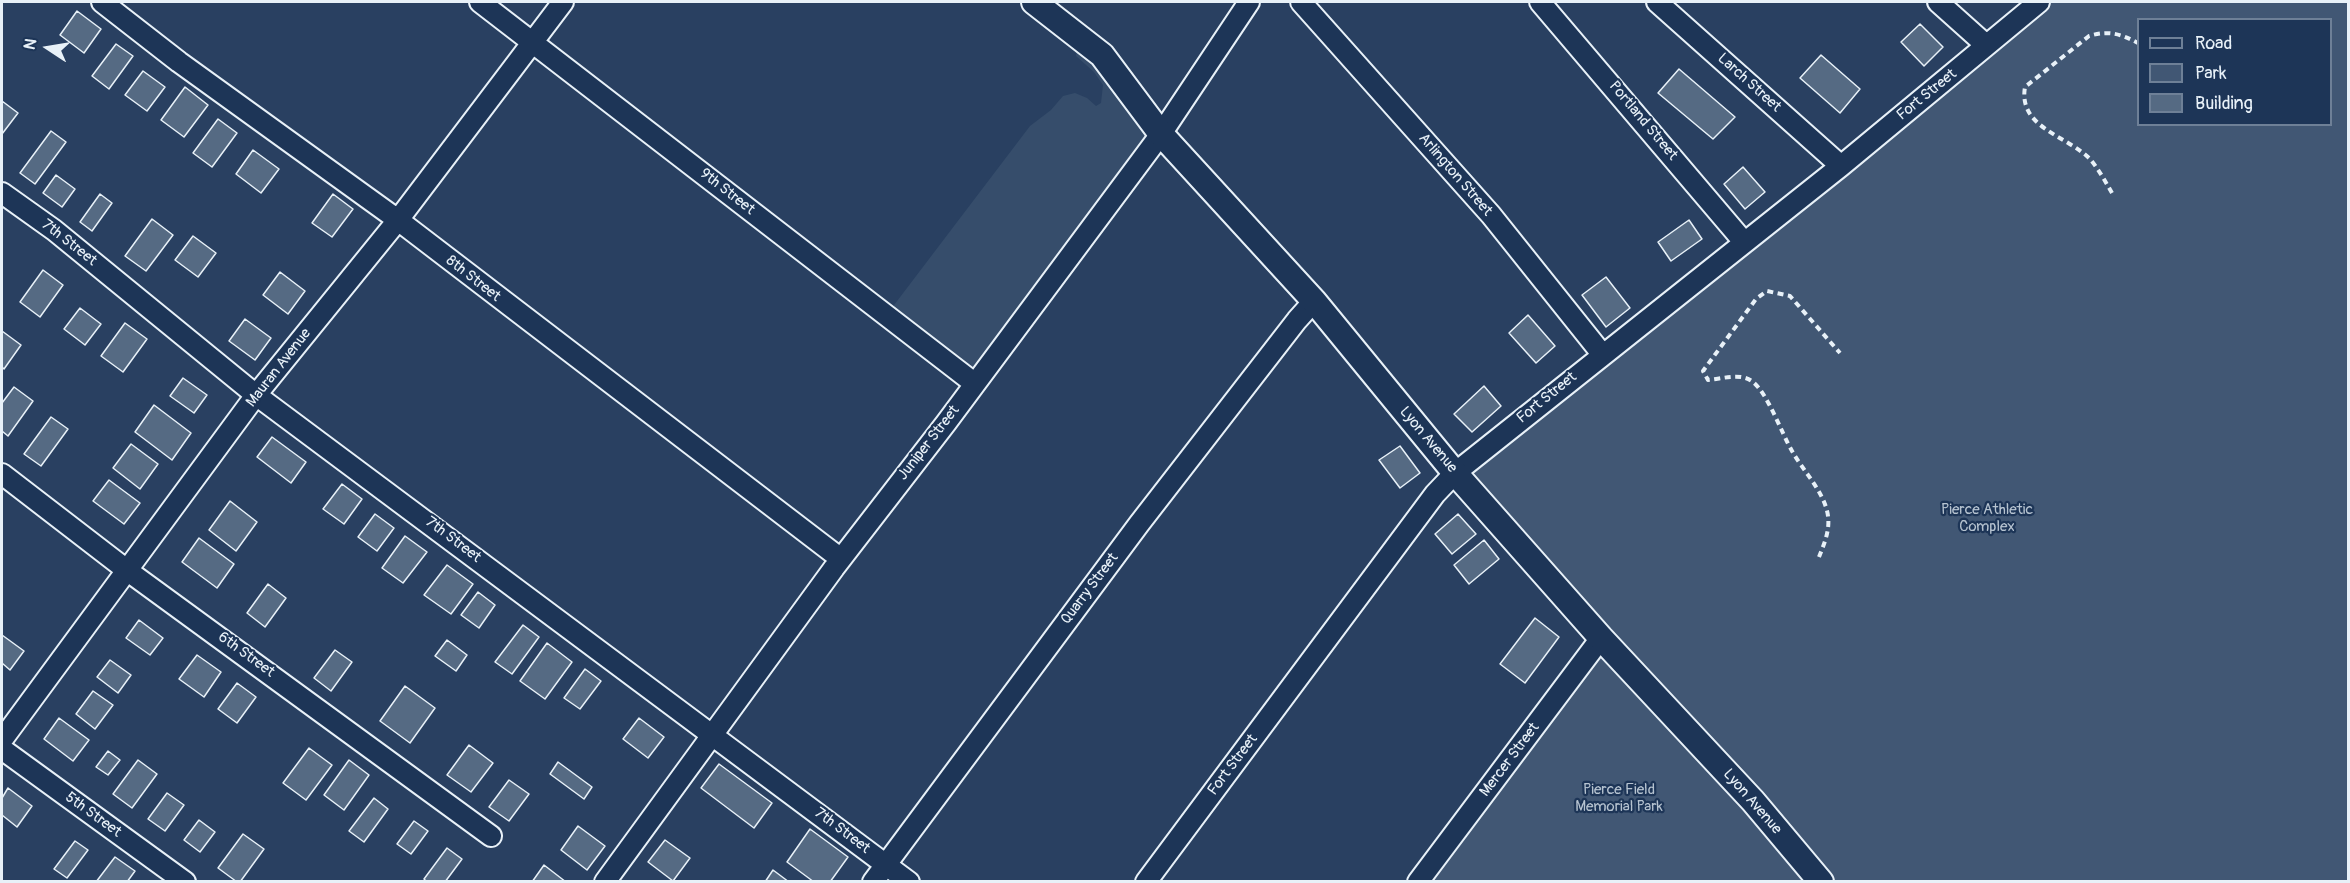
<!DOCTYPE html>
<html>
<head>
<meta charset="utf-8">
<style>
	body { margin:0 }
	#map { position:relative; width:2350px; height:883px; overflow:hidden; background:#294061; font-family:Pangolin,sans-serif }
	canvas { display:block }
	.frame { position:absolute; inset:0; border:3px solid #e8f1f8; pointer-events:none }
	.legend { position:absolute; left:2137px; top:18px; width:195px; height:108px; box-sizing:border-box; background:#1d3557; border:2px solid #6e8097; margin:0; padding:8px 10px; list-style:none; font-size:18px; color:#e8f1f8 }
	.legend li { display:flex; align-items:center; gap:12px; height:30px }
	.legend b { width:30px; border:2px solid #6e8097 }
	.north { position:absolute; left:18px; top:18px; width:60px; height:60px; -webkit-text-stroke:4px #1d3557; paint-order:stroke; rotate:282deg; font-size:16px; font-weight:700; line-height:24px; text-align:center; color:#e8f1f8 }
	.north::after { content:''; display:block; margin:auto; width:21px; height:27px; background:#e8f1f8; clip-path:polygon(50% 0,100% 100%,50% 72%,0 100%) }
</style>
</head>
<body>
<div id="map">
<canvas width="2350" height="883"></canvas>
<div class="frame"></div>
<ul class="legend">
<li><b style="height:8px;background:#1d3557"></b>Road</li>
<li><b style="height:16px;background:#415774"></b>Park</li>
<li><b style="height:16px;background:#556a83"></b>Building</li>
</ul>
<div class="north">N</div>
</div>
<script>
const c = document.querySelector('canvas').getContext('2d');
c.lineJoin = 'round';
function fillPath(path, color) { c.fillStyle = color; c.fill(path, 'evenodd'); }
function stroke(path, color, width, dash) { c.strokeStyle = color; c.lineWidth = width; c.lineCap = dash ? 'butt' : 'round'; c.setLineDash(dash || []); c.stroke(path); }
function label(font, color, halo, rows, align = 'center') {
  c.font = font + ' Pangolin,sans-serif'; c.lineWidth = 4.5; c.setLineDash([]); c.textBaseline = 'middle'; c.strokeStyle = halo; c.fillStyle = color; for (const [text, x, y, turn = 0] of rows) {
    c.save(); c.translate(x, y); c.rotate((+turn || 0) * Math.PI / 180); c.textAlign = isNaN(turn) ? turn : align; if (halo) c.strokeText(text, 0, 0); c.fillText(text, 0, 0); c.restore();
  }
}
fillPath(new Path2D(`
	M 1084,48 L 1163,130 L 979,381 L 888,313 L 1030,126 L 1051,110 L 1063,96 L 1075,93 L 1087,98 L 1096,106 L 1101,103 L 1103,85 L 1094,72 L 1076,56 L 1077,50 Z`), '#364d6b');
fillPath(new Path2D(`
	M 2041,2 L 2348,2 L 2348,881 L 1427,882 L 1606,643 L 1465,475 ZM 2138,20 L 2330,20 L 2330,124 L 2138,124 Z`), '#415774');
const building = new Path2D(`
	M 77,11 L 101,29 L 84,53 L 60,35 Z
	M 1920,24 L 1943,47 L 1924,66 L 1901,42 Z
	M 116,44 L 133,56 L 109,89 L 92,76 Z
	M 1821,55 L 1860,89 L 1840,113 L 1800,78 Z
	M 1679,69 L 1735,117 L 1713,139 L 1658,93 Z
	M 143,71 L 165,87 L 147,111 L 125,95 Z
	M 185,87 L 208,105 L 184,137 L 161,120 Z
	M 2,101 L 18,113 L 2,134 Z
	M 218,119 L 237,133 L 212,167 L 193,153 Z
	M 51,131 L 66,142 L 35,184 L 20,173 Z
	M 253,150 L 279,169 L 261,193 L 236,174 Z
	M 1743,167 L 1765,192 L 1745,209 L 1724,184 Z
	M 56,175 L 75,189 L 62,207 L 43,193 Z
	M 100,194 L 112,203 L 92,231 L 80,222 Z
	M 333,194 L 353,209 L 332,237 L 312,223 Z
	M 152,219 L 173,235 L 146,271 L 125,256 Z
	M 1689,220 L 1702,239 L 1671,261 L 1658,242 Z
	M 193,236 L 216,253 L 198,277 L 175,260 Z
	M 43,270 L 63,285 L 40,317 L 20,302 Z
	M 280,272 L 305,291 L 288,314 L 263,295 Z
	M 1606,277 L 1630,308 L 1606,327 L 1582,295 Z
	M 80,308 L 101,324 L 85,345 L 64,329 Z
	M 1528,315 L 1555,346 L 1536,363 L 1509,333 Z
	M 245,319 L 271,338 L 255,360 L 229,341 Z
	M 125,323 L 147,339 L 123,372 L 101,356 Z
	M 2,331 L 21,345 L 4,369 L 2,367 Z
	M 183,378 L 207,395 L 194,413 L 170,396 Z
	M 1484,386 L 1501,406 L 1472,432 L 1454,414 Z
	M 14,387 L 33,401 L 8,436 L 2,431 L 2,403 Z
	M 154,405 L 191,433 L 172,460 L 135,432 Z
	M 51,417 L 68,429 L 41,466 L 24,454 Z
	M 272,437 L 306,462 L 291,483 L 257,457 Z
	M 131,444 L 158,464 L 140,489 L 113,468 Z
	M 1400,446 L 1420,473 L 1400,488 L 1379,460 Z
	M 109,480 L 140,503 L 124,524 L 93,501 Z
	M 342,484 L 362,499 L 344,524 L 323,509 Z
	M 230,501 L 257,522 L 236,551 L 209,530 Z
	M 375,514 L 394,528 L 377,551 L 358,537 Z
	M 1458,514 L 1476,534 L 1452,554 L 1435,534 Z
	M 405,536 L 427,552 L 403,583 L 382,568 Z
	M 199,538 L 234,564 L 217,588 L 182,562 Z
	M 1484,540 L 1499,559 L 1469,584 L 1454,565 Z
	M 447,565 L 473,584 L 451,614 L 424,595 Z
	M 268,584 L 286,598 L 265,627 L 247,613 Z
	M 478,592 L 495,605 L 479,628 L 461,615 Z
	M 1535,618 L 1559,637 L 1525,683 L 1500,664 Z
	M 139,620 L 163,638 L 150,655 L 126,638 Z
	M 523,625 L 539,637 L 512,674 L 495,662 Z
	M 2,635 L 24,651 L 10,670 L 2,663 Z
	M 447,640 L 467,655 L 456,671 L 435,656 Z
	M 547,643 L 572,662 L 545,699 L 520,681 Z
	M 335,650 L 352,662 L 331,691 L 314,678 Z
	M 197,655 L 221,672 L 204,697 L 179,679 Z
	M 110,660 L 131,675 L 118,693 L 97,677 Z
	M 585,669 L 601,681 L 580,709 L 564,698 Z
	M 237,683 L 256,697 L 237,723 L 218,709 Z
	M 405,686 L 435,708 L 410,743 L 380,721 Z
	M 93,691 L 113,705 L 95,729 L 76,714 Z
	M 59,718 L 89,740 L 73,761 L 44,739 Z
	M 639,718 L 664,737 L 648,758 L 623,739 Z
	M 469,745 L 493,763 L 471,792 L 447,775 Z
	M 309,748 L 332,765 L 306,800 L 283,783 Z
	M 108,751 L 120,760 L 108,775 L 96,767 Z
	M 138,760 L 157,774 L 132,808 L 113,794 Z
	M 349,760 L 369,775 L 344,810 L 324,795 Z
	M 558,762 L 592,787 L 584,799 L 550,774 Z
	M 719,764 L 772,803 L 754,828 L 701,788 Z
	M 509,780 L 529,794 L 509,821 L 489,807 Z
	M 8,788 L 32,806 L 17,827 L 2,815 L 2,798 Z
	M 167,793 L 184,805 L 165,831 L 148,819 Z
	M 374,798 L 388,809 L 364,842 L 349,831 Z
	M 199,820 L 215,832 L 200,852 L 184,840 Z
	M 414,821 L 428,831 L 411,854 L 397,844 Z
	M 578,826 L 605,846 L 587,870 L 561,850 Z
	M 810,829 L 848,857 L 830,882 L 814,882 L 787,862 Z
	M 243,834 L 264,849 L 240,882 L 237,882 L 218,868 Z
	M 665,840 L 690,858 L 673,881 L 648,862 Z
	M 75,841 L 88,850 L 67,878 L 54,869 Z
	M 447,848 L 462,859 L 445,882 L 427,882 L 424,879 Z
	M 115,857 L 135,871 L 127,882 L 96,882 Z
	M 544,865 L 566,882 L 532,882 Z
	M 773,870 L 789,882 L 765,882 Z`);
fillPath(building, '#556a83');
stroke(building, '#e8f1f8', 1.5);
const minor = new Path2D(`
	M 102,2 L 179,62 L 398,220 L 841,559
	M 480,2 L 974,383
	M 1301,2 L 1491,215 L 1602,354
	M 1540,2 L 1744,242
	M 1657,2 L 1841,166
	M 1938,2 L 1986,45
	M 2,193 L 54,230 L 256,395 L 909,882
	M 2,474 L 128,571 L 491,836
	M 2,740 L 256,395 L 398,220 L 563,2
	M 2,749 L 185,882
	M 605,882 L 834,568 L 946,423 L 1161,134 L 1249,2
	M 873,882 L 1139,524 L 1297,320 L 1314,301
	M 1146,882 L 1435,494 L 1455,473 L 1841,166 L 2039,2
	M 1418,882 L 1601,638`);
const tertiary = new Path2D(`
	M 1034,2 L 1102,55 L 1161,134 L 1314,301 L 1455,473 L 1601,638 L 1753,801 L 1821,882`);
stroke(minor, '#e8f1f8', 24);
stroke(tertiary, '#e8f1f8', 28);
stroke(new Path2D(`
	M 2112,193 C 2105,181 2098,168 2089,158 C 2065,135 2018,127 2025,87 L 2089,36 C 2109,30 2121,34 2138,43
	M 1819,557 C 1824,544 1830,531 1828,516 C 1825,493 1804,472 1792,451 C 1782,434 1768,394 1753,382 C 1741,372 1722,379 1708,380 L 1703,371 L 1756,299 L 1767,291 L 1790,296 L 1840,353`), '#e8f1f8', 4, [6, 4.5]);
stroke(minor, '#1d3557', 20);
stroke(tertiary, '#1d3557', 24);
label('15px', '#e8f1f8', '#1d3557', [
	["Larch Street",1749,83,42],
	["Fort Street",1927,95,-39],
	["Portland Street",1643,121,50],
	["Arlington Street",1455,175,49],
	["9th Street",727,192,38],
	["7th Street",69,243,38],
	["8th Street",473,279,38],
	["Mauran Avenue",279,368,-52],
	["Fort Street",1547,398,-39],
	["Lyon Avenue",1428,440,50],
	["Juniper Street",929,443,-52],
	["7th Street",453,540,37],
	["Quarry Street",1090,589,-53],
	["6th Street",246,655,36],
	["Mercer Street",1510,760,-53],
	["Fort Street",1233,765,-53],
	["Lyon Avenue",1752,802,49],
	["5th Street",93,815,36],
	["7th Street",842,831,37]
]);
label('15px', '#b6c3d0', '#1d3557', [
	["Pierce Athletic",1987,510],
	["Complex",1987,527],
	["Pierce Field",1619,790],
	["Memorial Park",1619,807]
]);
</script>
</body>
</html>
